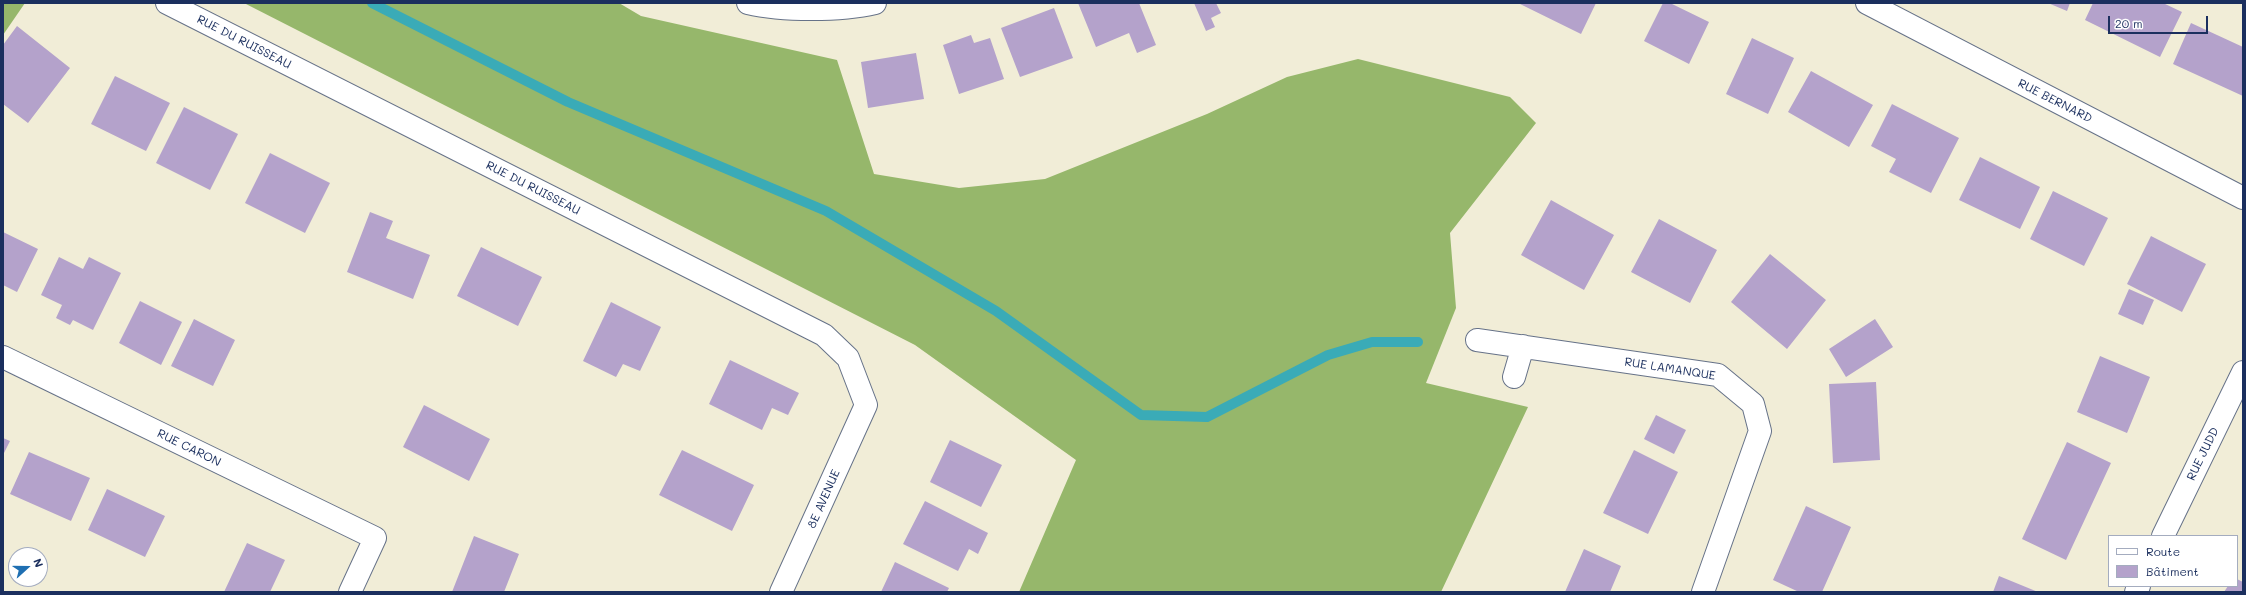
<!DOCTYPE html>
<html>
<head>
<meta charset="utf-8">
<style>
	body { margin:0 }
	#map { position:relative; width:2246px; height:595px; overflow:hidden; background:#f1edd7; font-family:Mali,sans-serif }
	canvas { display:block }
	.frame { position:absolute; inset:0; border:4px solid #1b2f5e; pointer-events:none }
	.legend { position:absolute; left:2108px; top:535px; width:130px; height:52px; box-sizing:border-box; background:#fff; border:1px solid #a4acbf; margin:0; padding:5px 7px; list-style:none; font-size:12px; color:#1b2f5e }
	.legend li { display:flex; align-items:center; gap:8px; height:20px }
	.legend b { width:20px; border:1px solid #a4acbf }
	.north { position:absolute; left:8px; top:547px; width:40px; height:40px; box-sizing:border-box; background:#fff; border:1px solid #a4acbf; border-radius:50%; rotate:69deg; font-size:11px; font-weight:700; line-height:16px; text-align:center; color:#1b2f5e }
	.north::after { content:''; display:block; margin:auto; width:14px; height:18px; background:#1f6fb2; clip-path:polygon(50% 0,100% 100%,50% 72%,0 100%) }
	.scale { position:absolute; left:2108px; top:16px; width:100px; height:18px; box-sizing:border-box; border:2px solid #1b2f5e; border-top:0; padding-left:5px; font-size:12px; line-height:14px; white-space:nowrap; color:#1b2f5e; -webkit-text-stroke:3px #fff; paint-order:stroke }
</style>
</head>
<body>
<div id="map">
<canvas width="2246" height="595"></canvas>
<div class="frame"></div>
<ul class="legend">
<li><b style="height:5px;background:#fff"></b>Route</li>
<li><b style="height:11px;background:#b4a2cb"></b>Bâtiment</li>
</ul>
<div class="north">N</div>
<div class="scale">20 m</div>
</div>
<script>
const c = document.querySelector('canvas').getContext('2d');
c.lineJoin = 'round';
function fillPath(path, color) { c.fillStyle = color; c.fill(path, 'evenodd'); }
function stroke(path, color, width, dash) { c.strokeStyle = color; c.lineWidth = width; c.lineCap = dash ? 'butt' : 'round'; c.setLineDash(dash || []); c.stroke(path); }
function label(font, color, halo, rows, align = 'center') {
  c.font = font + ' Mali,sans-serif'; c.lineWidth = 3; c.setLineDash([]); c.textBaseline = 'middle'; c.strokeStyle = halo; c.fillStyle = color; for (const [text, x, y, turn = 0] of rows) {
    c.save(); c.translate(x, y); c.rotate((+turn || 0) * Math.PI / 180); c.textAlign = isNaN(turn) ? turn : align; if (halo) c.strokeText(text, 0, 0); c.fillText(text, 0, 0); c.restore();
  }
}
fillPath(new Path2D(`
	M 3,3 L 25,3 L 3,35 Z
	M 244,3 L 619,3 L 641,16 L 837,60 L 874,174 L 959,188 L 1045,179 L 1207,114 L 1287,77 L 1358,59 L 1510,97 L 1536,123 L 1450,233 L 1456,308 L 1426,383 L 1528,407 L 1441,592 L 1019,592 L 1076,460 L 915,345 Z`), '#96b76b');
stroke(new Path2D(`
	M 372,3 L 568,102 L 826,211 L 996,311 L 1141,415 L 1207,417 L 1328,355 L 1372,342 L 1418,342`), '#3aabb7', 10);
fillPath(new Path2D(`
	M 1078,3 L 1139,3 L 1156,45 L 1137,53 L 1129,33 L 1096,47 Z
	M 1194,3 L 1216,3 L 1221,13 L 1211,18 L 1215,27 L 1206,31 Z
	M 1518,3 L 1596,3 L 1581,34 Z
	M 1663,3 L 1670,3 L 1709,22 L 1689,64 L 1644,41 Z
	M 2048,3 L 2070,3 L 2067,11 Z
	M 2093,3 L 2163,3 L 2182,12 L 2160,57 L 2085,20 Z
	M 1054,8 L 1073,58 L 1020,77 L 1001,28 Z
	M 2191,23 L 2243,47 L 2243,96 L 2173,64 Z
	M 17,26 L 70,68 L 28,123 L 3,104 L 3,45 Z
	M 971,35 L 974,43 L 990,38 L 1004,79 L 959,94 L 943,45 Z
	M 1752,38 L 1794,58 L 1768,114 L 1726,94 Z
	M 916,53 L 924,99 L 868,108 L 861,62 Z
	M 1811,71 L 1873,105 L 1849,147 L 1788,112 Z
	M 115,76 L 170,103 L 146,151 L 91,124 Z
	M 1892,104 L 1959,138 L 1931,193 L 1889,172 L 1896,159 L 1871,146 Z
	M 184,107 L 238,134 L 210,190 L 156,163 Z
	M 270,153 L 330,183 L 305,233 L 245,203 Z
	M 1980,157 L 2040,187 L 2020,229 L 1959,200 Z
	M 2053,191 L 2108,218 L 2084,266 L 2030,239 Z
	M 1551,200 L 1614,235 L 1584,290 L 1521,255 Z
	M 370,212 L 393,221 L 386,238 L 430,255 L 413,299 L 347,272 Z
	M 1659,219 L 1717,250 L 1690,303 L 1631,272 Z
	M 3,232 L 38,249 L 17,292 L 3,285 Z
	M 2151,236 L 2206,264 L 2182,312 L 2127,284 Z
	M 481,247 L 542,277 L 518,326 L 457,296 Z
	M 1770,254 L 1826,300 L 1787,349 L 1731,302 Z
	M 59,257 L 83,269 L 89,257 L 121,273 L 93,330 L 73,320 L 70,325 L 56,318 L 62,305 L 41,295 Z
	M 2129,289 L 2154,300 L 2143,325 L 2118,314 Z
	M 140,301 L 182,322 L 161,365 L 119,343 Z
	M 611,302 L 661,327 L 640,371 L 623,364 L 616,377 L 583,361 Z
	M 194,319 L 235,340 L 213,386 L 171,366 Z
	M 1875,319 L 1893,347 L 1846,377 L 1829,349 Z
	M 2100,356 L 2150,377 L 2127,433 L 2077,412 Z
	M 730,360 L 799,393 L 788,415 L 772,408 L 762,430 L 709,404 Z
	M 1876,382 L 1880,460 L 1833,463 L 1829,384 Z
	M 424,405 L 490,439 L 469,481 L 403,447 Z
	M 1656,415 L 1686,430 L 1674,454 L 1644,439 Z
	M 3,438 L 10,441 L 3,455 Z
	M 950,440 L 1002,465 L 981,507 L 930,482 Z
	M 2067,442 L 2111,463 L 2066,560 L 2022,539 Z
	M 682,450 L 754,485 L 732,531 L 659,495 Z
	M 1634,450 L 1678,472 L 1648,534 L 1603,513 Z
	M 29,452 L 90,478 L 71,521 L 10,494 Z
	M 107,489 L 165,516 L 145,557 L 88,530 Z
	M 925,501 L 988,533 L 978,554 L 969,549 L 958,571 L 903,544 Z
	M 1806,506 L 1851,527 L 1822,592 L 1799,592 L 1773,580 Z
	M 474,536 L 519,554 L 504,592 L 452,592 Z
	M 247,543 L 285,560 L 270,592 L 224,592 Z
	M 1584,549 L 1621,566 L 1610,592 L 1565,592 Z
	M 895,562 L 949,588 L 947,592 L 881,592 Z
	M 1999,576 L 2038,592 L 1993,592 Z
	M 2237,579 L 2243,582 L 2243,592 L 2224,592 L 2228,586 L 2237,586 Z`), '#b4a2cb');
const street = new Path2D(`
	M 167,3 L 824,335 L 848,358 L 866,405 L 781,592
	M 748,3 C 781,11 842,11 875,3
	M 1867,3 L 2243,198
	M 1477,340 L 1718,375 L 1753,404 L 1760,431 L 1703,592
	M 3,357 L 375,538 L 350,592
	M 1514,377 L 1523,346
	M 2163,536 L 2243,372
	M 2136,592 L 2139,586`);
stroke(street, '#667288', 24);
stroke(street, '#fff', 22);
label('12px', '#1b2f5e', '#fff', [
	["RUE DU RUISSEAU",244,42,27],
	["RUE BERNARD",2055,101,27],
	["RUE DU RUISSEAU",533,188,27],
	["RUE LAMANQUE",1670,369,9],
	["RUE CARON",189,448,26],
	["RUE JUDD",2203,454,-64],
	["8E AVENUE",824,499,-66]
]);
</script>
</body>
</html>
